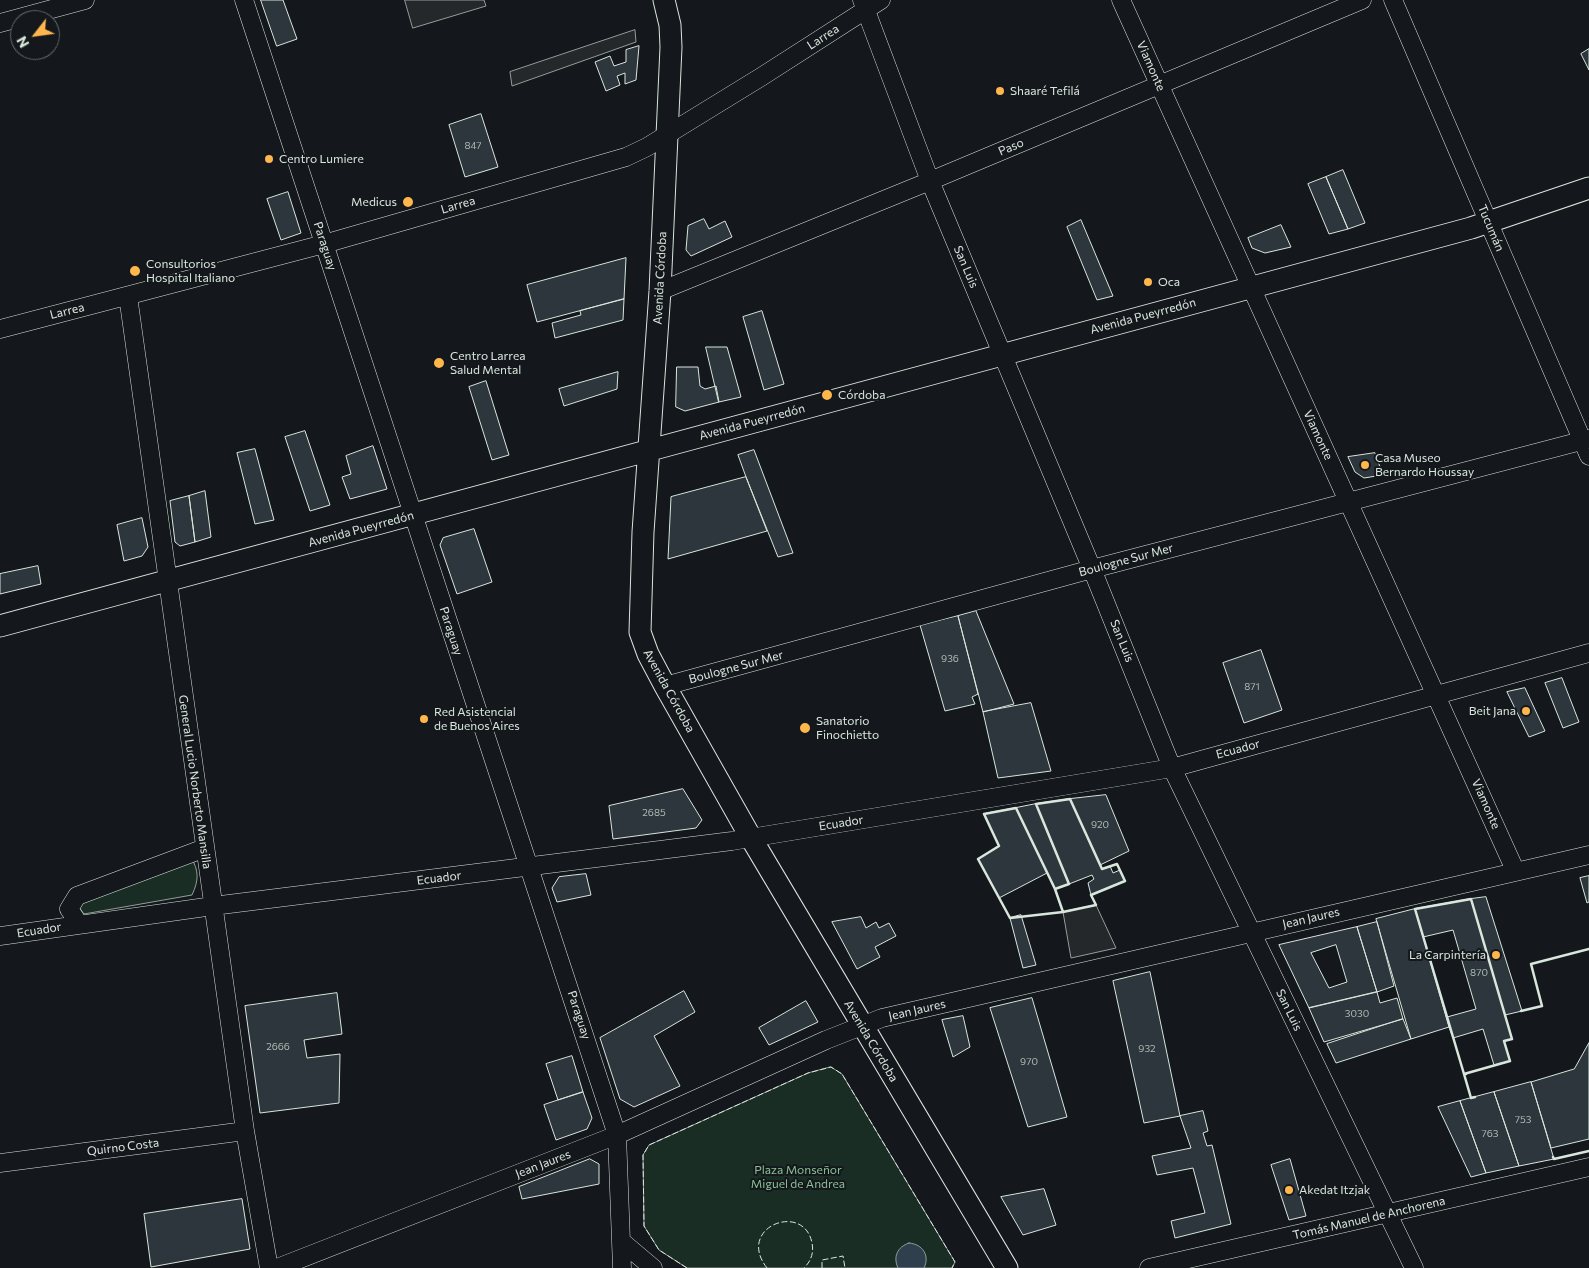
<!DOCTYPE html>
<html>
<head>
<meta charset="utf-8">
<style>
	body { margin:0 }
	#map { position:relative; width:1589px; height:1268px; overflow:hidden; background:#14181c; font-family:Commissioner,sans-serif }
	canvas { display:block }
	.north { position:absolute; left:10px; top:10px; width:50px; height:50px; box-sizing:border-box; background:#14181c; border:1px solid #626a69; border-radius:50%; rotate:240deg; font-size:14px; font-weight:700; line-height:20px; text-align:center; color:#d8e6dc }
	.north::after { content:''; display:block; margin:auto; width:18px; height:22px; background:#ffb74d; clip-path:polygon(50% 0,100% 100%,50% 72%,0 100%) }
</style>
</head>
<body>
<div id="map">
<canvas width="1589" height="1268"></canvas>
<div class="north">N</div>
</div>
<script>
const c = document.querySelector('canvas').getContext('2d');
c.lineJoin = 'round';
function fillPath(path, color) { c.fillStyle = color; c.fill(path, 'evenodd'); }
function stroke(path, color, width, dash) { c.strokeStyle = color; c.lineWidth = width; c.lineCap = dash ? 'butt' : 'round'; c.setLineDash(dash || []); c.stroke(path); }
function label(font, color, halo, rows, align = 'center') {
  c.font = font + ' Commissioner,sans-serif'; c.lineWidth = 4; c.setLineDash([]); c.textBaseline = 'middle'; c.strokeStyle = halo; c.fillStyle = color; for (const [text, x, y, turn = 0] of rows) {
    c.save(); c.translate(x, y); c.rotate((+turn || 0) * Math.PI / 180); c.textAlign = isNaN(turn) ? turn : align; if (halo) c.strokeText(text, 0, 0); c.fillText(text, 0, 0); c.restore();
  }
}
const green = new Path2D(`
	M 191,857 C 199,871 199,880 192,895 L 84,914 L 79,907 L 79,901 Z
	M 831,1067 L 842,1074 L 955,1262 L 952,1268 L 687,1268 L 659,1250 L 644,1226 L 643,1155 L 649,1145 L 808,1073 Z`);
fillPath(green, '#1a2d24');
stroke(green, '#939e99', 1);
const parking = new Path2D(`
	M 405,0 L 484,0 L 486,6 L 413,28 Z
	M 635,30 L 636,42 L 512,86 L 510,72 Z
	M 1096,905 L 1116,948 L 1071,958 L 1063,912 Z`);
fillPath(parking, '#24282b');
stroke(parking, '#939e99', 1);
const water = new Path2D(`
	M 909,1243 C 923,1244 930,1256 924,1268 L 898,1268 C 893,1257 897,1247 909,1243 Z`);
fillPath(water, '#2f3f4d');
stroke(water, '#939e99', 1);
const building = new Path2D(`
	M 261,0 L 283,0 L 297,39 L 277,46 Z
	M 639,46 L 636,80 L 625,84 L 625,73 L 617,76 L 620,85 L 606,91 L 595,62 L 610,56 L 614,66 L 626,62 L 626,50 Z
	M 1589,49 L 1589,70 L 1581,54 Z
	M 481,114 L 498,167 L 465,177 L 449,125 Z
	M 1343,170 L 1365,223 L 1348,229 L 1326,177 Z
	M 1326,177 L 1348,229 L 1329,234 L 1308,184 Z
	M 288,192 L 301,233 L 281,240 L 267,199 Z
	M 704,219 L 709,229 L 725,221 L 732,237 L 691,256 L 686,250 L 688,226 Z
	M 1081,220 L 1113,296 L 1097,300 L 1067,227 Z
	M 1281,225 L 1291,247 L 1265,253 L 1252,248 L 1248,238 Z
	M 626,258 L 624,299 L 537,322 L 527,285 Z
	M 624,299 L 623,320 L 555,338 L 552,323 L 581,315 L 580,311 Z
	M 762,311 L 784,384 L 764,390 L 743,317 Z
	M 706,347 L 727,347 L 741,397 L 719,402 Z
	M 677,367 L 698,367 L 700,386 L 705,389 L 716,386 L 719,402 L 685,411 L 676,407 Z
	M 618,372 L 617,389 L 564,406 L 559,389 Z
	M 486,381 L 509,455 L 492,460 L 469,387 Z
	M 305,431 L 330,505 L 310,511 L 285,437 Z
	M 373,446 L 387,489 L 350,499 L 342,477 L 351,474 L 346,456 Z
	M 255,449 L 274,520 L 255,524 L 237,453 Z
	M 754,450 L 793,553 L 778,557 L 746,477 L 738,455 Z
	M 1375,453 L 1383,475 L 1364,478 L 1355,472 L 1348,457 Z
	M 746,477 L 767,531 L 668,559 L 671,497 Z
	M 205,491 L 211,537 L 195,542 L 189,496 Z
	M 189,496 L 195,542 L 180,546 L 175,542 L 170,501 Z
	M 142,518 L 148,547 L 142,556 L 124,561 L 117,525 Z
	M 474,529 L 492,582 L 457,594 L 440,545 L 443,538 Z
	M 38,566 L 41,584 L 0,594 L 0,574 Z
	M 976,611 L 1014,704 L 983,712 L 958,616 Z
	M 958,616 L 978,694 L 972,697 L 975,704 L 945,711 L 920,625 Z
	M 1261,650 L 1282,710 L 1244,723 L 1223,663 Z
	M 1562,678 L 1579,722 L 1563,728 L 1545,683 Z
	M 1525,688 L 1545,731 L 1529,737 L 1507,692 Z
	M 1031,703 L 1051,771 L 998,778 L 983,712 Z
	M 683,789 L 702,820 L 696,828 L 613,839 L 609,806 Z
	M 1106,795 L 1129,851 L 1100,865 L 1070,799 Z
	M 1070,799 L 1102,869 L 1110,866 L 1113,873 L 1120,870 L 1125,881 L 1091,895 L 1088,883 L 1094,879 L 1092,875 L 1069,884 L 1036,804 Z
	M 1036,804 L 1069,884 L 1055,889 L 1016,808 Z
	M 1016,808 L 1047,873 L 999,898 L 978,859 L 999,846 L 984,814 Z
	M 586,874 L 591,895 L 557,902 L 552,888 L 559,877 Z
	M 1589,876 L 1589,902 L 1587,903 L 1580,878 Z
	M 1486,897 L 1522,1011 L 1505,1015 L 1471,899 Z
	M 1471,899 L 1512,1039 L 1504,1041 L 1510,1061 L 1494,1065 L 1483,1029 L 1453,1038 L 1449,1027 L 1447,1017 L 1476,1009 L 1453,930 L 1423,937 L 1415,909 Z
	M 1415,909 L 1449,1027 L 1411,1039 L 1376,919 Z
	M 1021,915 L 1036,965 L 1023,968 L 1010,918 Z
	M 861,917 L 866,928 L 876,922 L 879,928 L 889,923 L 896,936 L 875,947 L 880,957 L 857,969 L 832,922 Z
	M 1377,922 L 1394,986 L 1377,992 L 1357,927 Z
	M 1357,927 L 1377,992 L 1309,1008 L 1279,945 ZM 1336,945 L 1347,982 L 1329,988 L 1311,953 Z
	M 1150,972 L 1180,1116 L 1144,1123 L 1113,981 Z
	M 684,991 L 695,1012 L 654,1036 L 680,1086 L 634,1107 L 620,1099 L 600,1038 Z
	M 1377,992 L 1380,1003 L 1397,998 L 1403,1019 L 1324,1042 L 1309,1008 Z
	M 337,993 L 342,1034 L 304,1040 L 307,1058 L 340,1054 L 339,1103 L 260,1113 L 245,1006 Z
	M 1032,998 L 1067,1117 L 1028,1127 L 990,1008 Z
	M 806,1001 L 818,1022 L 769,1045 L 759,1028 Z
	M 963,1016 L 970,1047 L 953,1057 L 942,1020 Z
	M 1403,1019 L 1411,1039 L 1336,1063 L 1327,1044 Z
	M 1589,1043 L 1589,1139 L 1551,1148 L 1531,1082 L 1574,1069 Z
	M 572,1056 L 583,1092 L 558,1100 L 546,1064 Z
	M 1531,1082 L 1554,1159 L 1519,1166 L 1494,1092 Z
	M 583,1092 L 592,1118 L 587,1129 L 556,1140 L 544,1105 Z
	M 1494,1092 L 1519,1166 L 1486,1173 L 1460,1101 Z
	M 1460,1101 L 1486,1173 L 1471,1177 L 1438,1107 Z
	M 1203,1111 L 1208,1131 L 1203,1133 L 1207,1146 L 1212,1145 L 1231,1224 L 1175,1238 L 1171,1221 L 1205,1213 L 1193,1168 L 1157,1175 L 1152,1156 L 1191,1148 L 1180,1116 Z
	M 590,1159 L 599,1164 L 599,1184 L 522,1199 L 519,1187 Z
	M 1290,1159 L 1306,1216 L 1289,1220 L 1271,1165 Z
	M 1044,1189 L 1056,1225 L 1023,1235 L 1001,1197 Z
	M 242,1199 L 250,1249 L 151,1267 L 144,1214 Z`);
fillPath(building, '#2c363c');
stroke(building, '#d8e6dc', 1);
const minor = new Path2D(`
	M 244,0 L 617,1135 L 622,1268
	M 862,0 L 930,181 L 1092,569 L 1172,768 L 1414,1268
	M 1121,0 L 1515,870
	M 1393,0 L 1589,456
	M 0,23 L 85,0
	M 660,291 L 930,181 L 1362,0
	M 128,296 L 245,1131 L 269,1268
	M 0,329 L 324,244 L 626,157 L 647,147 L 761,77 L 881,0
	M 665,686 L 1092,569 L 1589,439
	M 79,924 L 69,909 L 77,896 L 205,848
	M 0,936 L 213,906 L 732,841 L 1172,768 L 1589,653
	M 0,1163 L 245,1131
	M 621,1241 L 653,1268
	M 277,1268 L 617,1135 L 826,1040 L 882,1018 L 1589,855
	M 1149,1268 L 1589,1167`);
const major = new Path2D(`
	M 664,0 L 670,25 L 671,47 L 660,291 L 643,532 L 640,632 L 648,654 L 665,686 L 751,838 L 1007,1268
	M 0,626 L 1471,228 L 1589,188`);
stroke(minor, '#d8e6dc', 19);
stroke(major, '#d8e6dc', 23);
stroke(minor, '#14181c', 18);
stroke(major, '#14181c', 21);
stroke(new Path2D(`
	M 687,1268 L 659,1250 L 644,1226 L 643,1155 L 649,1145 L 808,1073 L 831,1067 L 842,1074 L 955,1262 L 952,1268
	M 767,1268 C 735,1227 804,1201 812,1243 C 814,1253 811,1261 804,1268
	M 822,1268 L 822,1260 L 843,1256 L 845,1268`), '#d8e6dc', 1, [6, 2.5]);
stroke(new Path2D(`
	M 1070,799 L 1102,869 L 1117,864 L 1125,881 L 1091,895 L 1096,905 L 1063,912 L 1055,889 L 1069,884 L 1036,804 Z
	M 1016,808 L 1055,889 L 1063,912 L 1010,918 L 978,859 L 999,846 L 984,814 Z
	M 1471,899 L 1512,1039 L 1504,1041 L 1510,1061 L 1464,1074 L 1415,909 Z
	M 1521,1011 L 1542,1006 L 1531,964 L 1589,949
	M 1466,1074 L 1464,1074 L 1471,1098 L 1475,1097
	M 1553,1157 L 1554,1159 L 1589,1151`), '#d8e6dc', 2.5);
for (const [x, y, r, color] of [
	[1000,91,5,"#ffb74d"],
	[269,159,5,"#ffb74d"],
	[408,202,6,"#ffb74d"],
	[135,271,6,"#ffb74d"],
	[1148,282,5,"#ffb74d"],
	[439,363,6,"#ffb74d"],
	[827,395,6,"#ffb74d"],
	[1365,465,5,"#ffb74d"],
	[1526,711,5,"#ffb74d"],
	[424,719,5,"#ffb74d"],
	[805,728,6,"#ffb74d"],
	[1496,955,5,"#ffb74d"],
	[1289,1190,5,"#ffb74d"]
]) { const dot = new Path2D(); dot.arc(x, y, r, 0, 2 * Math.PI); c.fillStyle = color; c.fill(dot); stroke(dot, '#14181c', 2); }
label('10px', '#adbab4', null, [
	["847",473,146],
	["936",950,659],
	["871",1252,687],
	["2685",654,813],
	["920",1100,825],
	["870",1479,973],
	["3030",1357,1014],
	["2666",278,1047],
	["932",1147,1049],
	["970",1029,1062],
	["753",1523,1120],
	["763",1490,1134]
]);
label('12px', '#d8e6dc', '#14181c', [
	["Larrea",823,37,-33],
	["Viamonte",1151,66,66],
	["Paso",1011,147,-23],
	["Larrea",458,205,-16],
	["Tucumán",1491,228,67],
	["Paraguay",325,246,72],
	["San Luis",966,267,67],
	["Avenida Córdoba",660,278,-87],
	["Larrea",67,311,-14],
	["Avenida Pueyrredón",1143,316,-15],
	["Avenida Pueyrredón",752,422,-15],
	["Viamonte",1318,435,65],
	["Avenida Pueyrredón",361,529,-15],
	["Boulogne Sur Mer",1126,560,-15],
	["Paraguay",451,631,72],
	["San Luis",1122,641,68],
	["Boulogne Sur Mer",736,667,-15],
	["Avenida Córdoba",669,691,61],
	["Ecuador",1238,749,-15],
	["General Lucio Norberto Mansilla",195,782,82],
	["Viamonte",1486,804,66],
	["Ecuador",841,823,-9],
	["Ecuador",439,878,-7],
	["Jean Jaures",1311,918,-13],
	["Ecuador",39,930,-9],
	["Jean Jaures",917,1010,-13],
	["San Luis",1289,1010,64],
	["Paraguay",579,1015,72],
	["Avenida Córdoba",871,1041,59],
	["Quirno Costa",123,1147,-7],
	["Jean Jaures",543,1164,-21],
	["Tomás Manuel de Anchorena",1369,1218,-13]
]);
label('12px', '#d8e6dc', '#14181c', [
	["Shaaré Tefilá",1010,91],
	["Centro Lumiere",279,159],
	["Medicus",397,202,"right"],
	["Consultorios",146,264],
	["Hospital Italiano",146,278],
	["Oca",1158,282],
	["Centro Larrea",450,356],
	["Salud Mental",450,370],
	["Córdoba",838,395],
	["Casa Museo",1375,458],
	["Bernardo Houssay",1375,472],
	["Beit Jana",1516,711,"right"],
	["Red Asistencial",434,712],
	["de Buenos Aires",434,726],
	["Sanatorio",816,721],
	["Finochietto",816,735],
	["La Carpintería",1486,955,"right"],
	["Akedat Itzjak",1299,1190]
], 'left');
label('12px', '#8ac095', '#14181c', [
	["Plaza Monseñor",798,1170],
	["Miguel de Andrea",798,1184]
]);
</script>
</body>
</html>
